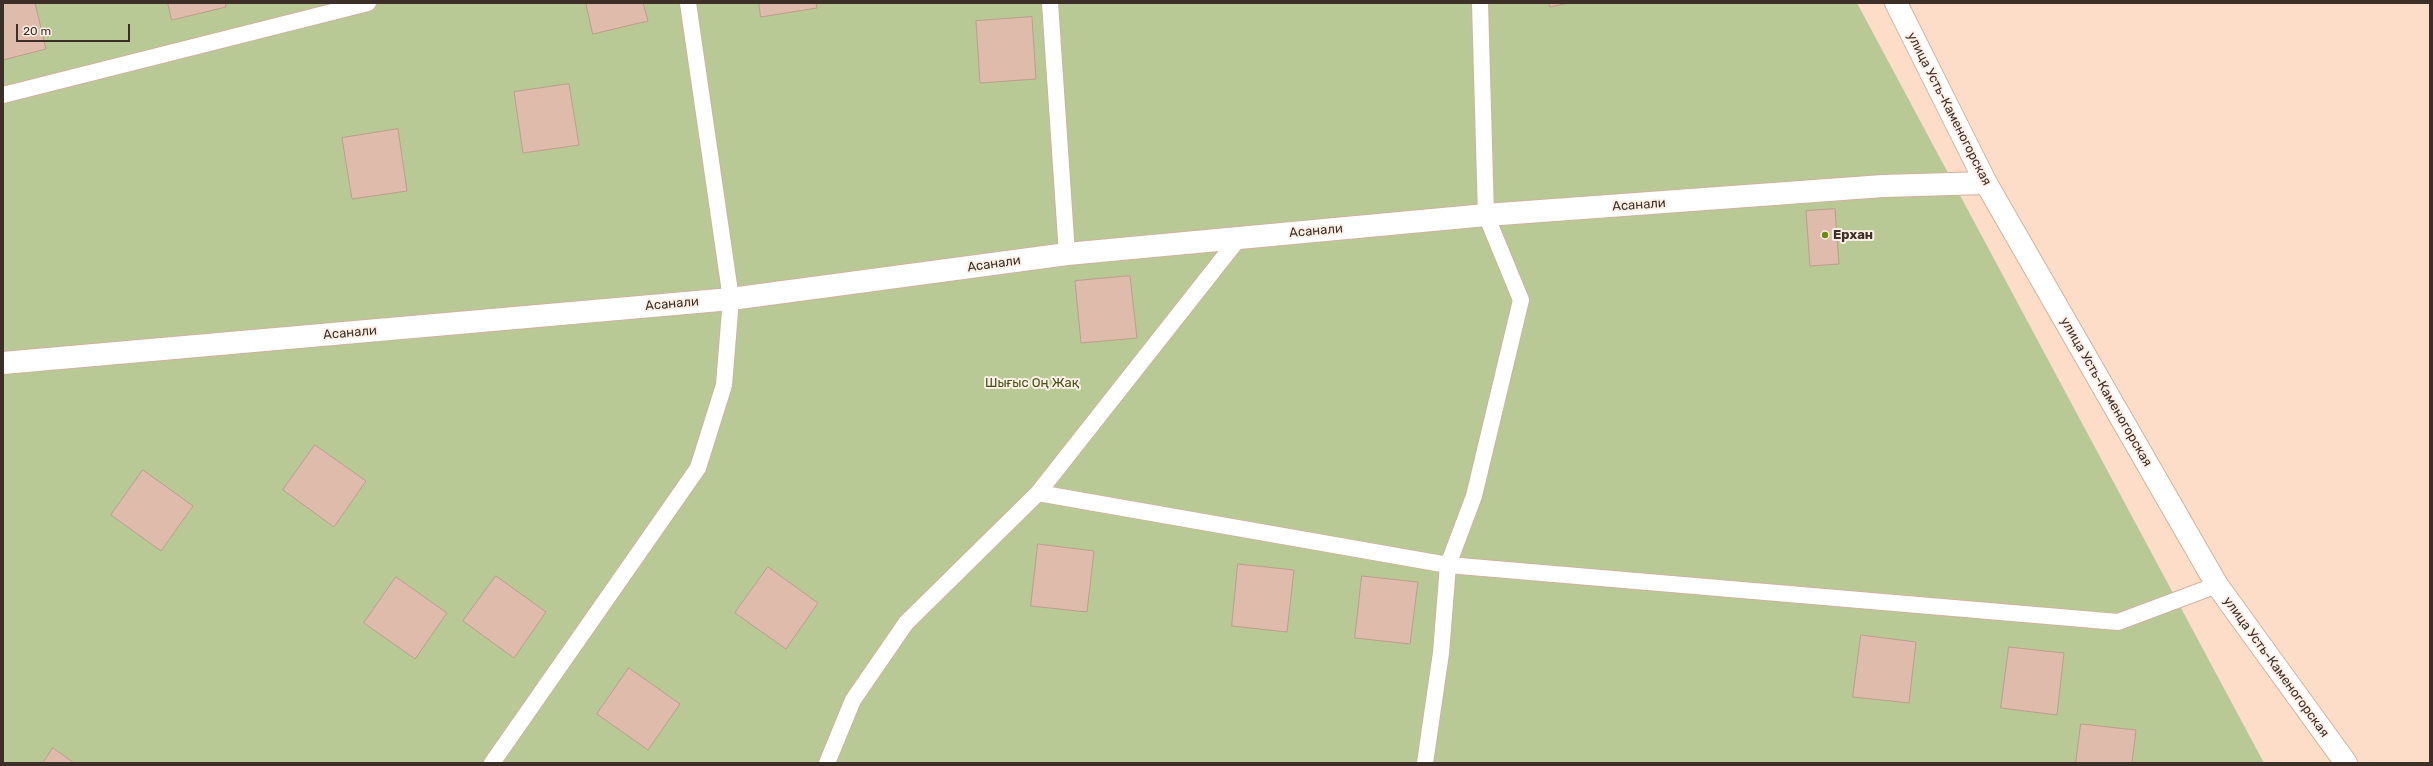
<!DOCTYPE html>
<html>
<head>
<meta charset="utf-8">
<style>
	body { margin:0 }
	#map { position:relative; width:2433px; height:766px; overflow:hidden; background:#feddc8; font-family:Rubik,sans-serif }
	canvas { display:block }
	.frame { position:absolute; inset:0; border:4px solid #3c2f27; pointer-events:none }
	.scale { position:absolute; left:16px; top:24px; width:114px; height:18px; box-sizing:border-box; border:2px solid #3c2f27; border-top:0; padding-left:5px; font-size:12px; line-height:14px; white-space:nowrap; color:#3c2f27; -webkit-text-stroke:3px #fcefe6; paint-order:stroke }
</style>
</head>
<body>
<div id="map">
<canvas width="2433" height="766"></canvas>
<div class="frame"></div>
<div class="scale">20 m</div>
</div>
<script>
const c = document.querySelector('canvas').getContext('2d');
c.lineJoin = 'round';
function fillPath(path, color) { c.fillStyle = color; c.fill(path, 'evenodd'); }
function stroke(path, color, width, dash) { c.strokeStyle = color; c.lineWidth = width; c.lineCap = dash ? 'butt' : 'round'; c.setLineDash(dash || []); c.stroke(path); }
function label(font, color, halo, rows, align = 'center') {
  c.font = font + ' Rubik,sans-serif'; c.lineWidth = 4; c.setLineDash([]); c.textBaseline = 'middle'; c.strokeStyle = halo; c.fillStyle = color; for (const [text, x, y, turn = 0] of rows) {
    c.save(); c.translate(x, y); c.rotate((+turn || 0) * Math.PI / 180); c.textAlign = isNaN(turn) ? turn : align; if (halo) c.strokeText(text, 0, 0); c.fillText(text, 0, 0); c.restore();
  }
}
fillPath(new Path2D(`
	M 3,3 L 1857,3 L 2264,763 L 3,763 Z`), '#b9c995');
const building = new Path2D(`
	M 3,3 L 35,3 L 46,49 L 3,60 Z
	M 168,3 L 225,3 L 226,7 L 172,20 Z
	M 586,3 L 643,3 L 648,21 L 593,34 Z
	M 759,3 L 816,3 L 817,8 L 761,17 Z
	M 1549,3 L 1569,3 L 1550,7 Z
	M 1032,17 L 1036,79 L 980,83 L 976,21 Z
	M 569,84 L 579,145 L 523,153 L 514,92 Z
	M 398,129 L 407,191 L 352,199 L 342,138 Z
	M 1835,209 L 1839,264 L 1810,266 L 1806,211 Z
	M 1130,276 L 1137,338 L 1081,343 L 1075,281 Z
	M 315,445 L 366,481 L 334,527 L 283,490 Z
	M 143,470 L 193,506 L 161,551 L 111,515 Z
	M 1038,544 L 1094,551 L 1087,612 L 1031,606 Z
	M 1238,564 L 1294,570 L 1287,632 L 1232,626 Z
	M 768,567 L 818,603 L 786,649 L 735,613 Z
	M 496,576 L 546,612 L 514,658 L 463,621 Z
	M 1362,576 L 1418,582 L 1410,644 L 1355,638 Z
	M 396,577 L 447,613 L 415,659 L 364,623 Z
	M 1861,635 L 1916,642 L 1909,703 L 1853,697 Z
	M 2009,647 L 2064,653 L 2057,715 L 2001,708 Z
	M 629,668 L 680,704 L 648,750 L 597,714 Z
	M 2081,724 L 2136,730 L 2132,763 L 2076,763 Z
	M 53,748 L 74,763 L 43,763 Z`);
fillPath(building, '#debbaa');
stroke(building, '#be9d8d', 1);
const lane = new Path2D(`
	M 1050,3 L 1067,254
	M 3,95 L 368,3
	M 1038,493 L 1239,238
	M 492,763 L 698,468 L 724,385 L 731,299 L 688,3
	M 827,763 L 853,700 L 906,623 L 1038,493 L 1448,565 L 2118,622 L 2217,585
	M 1425,763 L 1441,653 L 1448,565 L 1474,496 L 1521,300 L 1486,215 L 1480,3`);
const street = new Path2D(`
	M 3,363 L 731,299 L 1067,254 L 1486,215 L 1883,186 L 1986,183`);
const secondary = new Path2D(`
	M 1896,3 L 1986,183 L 2217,585 L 2346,763`);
stroke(lane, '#d1b19d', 18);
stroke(street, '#d1b19d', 24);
stroke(secondary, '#d1b19d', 24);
stroke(lane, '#fff', 16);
stroke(street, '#fff', 22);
stroke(secondary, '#fff', 22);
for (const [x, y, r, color] of [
	[1825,235,4,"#6c8d13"]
]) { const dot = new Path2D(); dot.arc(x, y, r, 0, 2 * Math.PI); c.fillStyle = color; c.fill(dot); stroke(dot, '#fcefe6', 1.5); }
label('13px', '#3c2f27', '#fcefe6', [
	["улица Усть-Каменогорская",1949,109,63],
	["Асанали",1639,205,-4],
	["Асанали",1316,231,-5],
	["Асанали",994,264,-8],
	["Асанали",672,304,-5],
	["Асанали",350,333,-5],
	["улица Усть-Каменогорская",2106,392,60],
	["улица Усть-Каменогорская",2276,667,54]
]);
label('bold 13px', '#3c2f27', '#fcefe6', [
	["Ерхан",1833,235]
], 'left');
label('13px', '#445117', '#fcefe6', [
	["Шығыс Оң Жақ",1032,383]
]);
</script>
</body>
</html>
